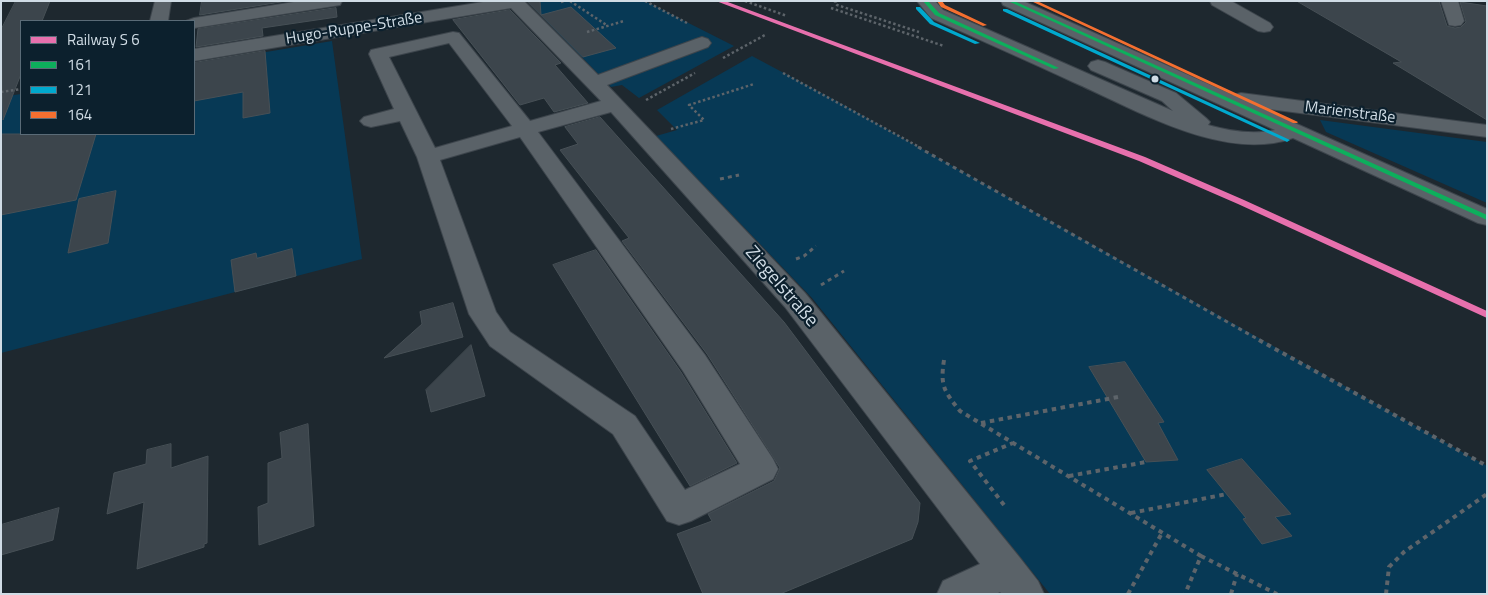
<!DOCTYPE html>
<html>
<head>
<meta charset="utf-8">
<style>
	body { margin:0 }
	#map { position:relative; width:1488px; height:595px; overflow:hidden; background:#1e282f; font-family:"Titillium Web",sans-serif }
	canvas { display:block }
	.frame { position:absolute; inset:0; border:2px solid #d0dce5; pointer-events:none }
	.legend { position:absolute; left:20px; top:20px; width:175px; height:115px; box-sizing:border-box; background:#0c202d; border:1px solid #5a6b77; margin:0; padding:6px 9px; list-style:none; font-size:15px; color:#d0dce5 }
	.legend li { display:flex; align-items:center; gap:10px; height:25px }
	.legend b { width:25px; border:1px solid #5a6b77 }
</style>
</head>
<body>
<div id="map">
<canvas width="1488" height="595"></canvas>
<div class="frame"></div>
<ul class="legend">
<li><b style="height:6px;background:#e770ad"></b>Railway S 6</li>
<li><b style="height:6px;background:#0daf5c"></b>161</li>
<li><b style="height:6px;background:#00a9ce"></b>121</li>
<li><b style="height:6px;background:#f46f30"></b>164</li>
</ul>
</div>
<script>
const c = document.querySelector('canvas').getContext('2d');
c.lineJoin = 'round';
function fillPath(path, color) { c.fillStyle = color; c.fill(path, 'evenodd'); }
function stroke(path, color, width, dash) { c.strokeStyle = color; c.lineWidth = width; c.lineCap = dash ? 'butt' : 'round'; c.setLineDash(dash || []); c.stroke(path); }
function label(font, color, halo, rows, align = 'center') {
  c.font = font + ' "Titillium Web",sans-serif'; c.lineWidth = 4.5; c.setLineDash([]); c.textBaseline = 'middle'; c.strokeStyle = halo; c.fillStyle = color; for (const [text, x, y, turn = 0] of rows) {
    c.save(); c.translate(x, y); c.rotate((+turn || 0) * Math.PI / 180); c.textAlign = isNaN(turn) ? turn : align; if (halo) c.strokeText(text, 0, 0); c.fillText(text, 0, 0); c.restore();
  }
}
fillPath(new Path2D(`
	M 527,1 L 645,1 L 734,46 L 639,98 L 622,85 L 611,87 Z
	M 332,41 L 362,259 L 1,353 L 1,97 L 21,94 L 21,134 L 194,134 L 194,64 Z
	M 752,56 L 842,104 L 1487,466 L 1487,594 L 1050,594 L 812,298 L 656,136 L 677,130 L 657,110 Z
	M 1320,120 L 1487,142 L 1487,203 L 1326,132 Z`), '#073955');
const building = new Path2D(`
	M 16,1 L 50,1 L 42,21 L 21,21 L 21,74 L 3,120 L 1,30 Z
	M 202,1 L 287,1 L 200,15 Z
	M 527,1 L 540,1 L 541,15 L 571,7 L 616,48 L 583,57 Z
	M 1297,1 L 1439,1 L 1447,26 L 1455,28 L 1461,27 L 1466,22 L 1460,2 L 1487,6 L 1487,120 L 1393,63 L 1401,62 Z
	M 336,8 L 337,17 L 262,28 L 263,36 L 196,47 L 198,29 Z
	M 510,10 L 561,63 L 555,65 L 588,103 L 554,112 L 544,98 L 520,105 L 453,20 Z
	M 265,51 L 270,113 L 243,118 L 243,92 L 194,101 L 194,63 Z
	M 600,117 L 784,322 L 920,503 L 918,522 L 912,539 L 780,594 L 703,594 L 677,534 L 712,521 L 708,514 L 774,481 L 780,468 L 707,354 L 622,241 L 629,238 L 560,150 L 578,144 L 565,127 Z
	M 1,134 L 96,134 L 76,200 L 1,215 Z
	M 116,191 L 108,243 L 68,253 L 79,199 Z
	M 292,249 L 296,276 L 235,292 L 231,260 L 256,253 L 257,258 Z
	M 596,250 L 681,372 L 737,463 L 690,486 L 553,265 Z
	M 453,303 L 463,337 L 384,358 L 422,324 L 420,312 Z
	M 471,345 L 485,396 L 431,412 L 426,390 Z
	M 1125,362 L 1164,422 L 1158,423 L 1178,460 L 1146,462 L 1089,367 Z
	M 308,424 L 314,526 L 259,545 L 258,507 L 268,503 L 268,463 L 282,458 L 280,433 Z
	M 171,444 L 171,468 L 208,456 L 207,543 L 204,544 L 204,547 L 137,569 L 144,502 L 107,514 L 114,473 L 146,464 L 147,450 Z
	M 1242,459 L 1291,514 L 1275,517 L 1292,536 L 1262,544 L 1243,519 L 1246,518 L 1207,470 Z
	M 59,508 L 53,540 L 1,555 L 1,525 Z`);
fillPath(building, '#3c454c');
stroke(building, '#475056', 1);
const minor = new Path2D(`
	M 155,1 L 171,1 L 168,21 L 150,21 Z
	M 300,1 L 342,1 L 340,5 L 334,6 L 194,28 L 194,21 L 186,21 L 194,18 Z
	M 489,1 L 524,1 L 598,75 L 696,39 L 702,37 L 708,39 L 711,43 L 708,47 L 607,85 L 805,293 L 1020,558 L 1038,581 L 1044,594 L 1002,594 L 1000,592 L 996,594 L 937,594 L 943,581 L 980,564 L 785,307 L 611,112 L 538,132 L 705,355 L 773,459 L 778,469 L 773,479 L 691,521 L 679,525 L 667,521 L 613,434 L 490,346 L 469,314 L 417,157 L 400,121 L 371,127 L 364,125 L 360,121 L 364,117 L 394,109 L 369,54 L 371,50 L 453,32 L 459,33 L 530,121 L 601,101 L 511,8 L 194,61 L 194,49 ZM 449,43 L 512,126 L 435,148 L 389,57 ZM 520,137 L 683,371 L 740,464 L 685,490 L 635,416 L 510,332 L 496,312 L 440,160 Z
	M 917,1 L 935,1 L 943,10 L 1173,111 L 1162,101 L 1091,70 L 1088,66 L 1091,62 L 1098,60 L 1105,62 L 1176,93 L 1206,118 L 1210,122 L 1208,125 C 1229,131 1253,135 1275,130 L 1003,5 L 1001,1 L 1023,1 L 1233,95 L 1241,93 L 1487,125 L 1487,137 L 1261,108 L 1487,209 L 1487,225 L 1478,223 L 1293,138 C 1224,163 1135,109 1073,82 C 1026,60 978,39 931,18 Z
	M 1210,1 L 1231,1 L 1270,23 L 1273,27 L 1270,31 L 1264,32 L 1258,31 L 1212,5 Z
	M 1441,1 L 1458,1 L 1464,21 L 1461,25 L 1455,26 L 1449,25 Z`);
stroke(minor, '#3d454c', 2);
stroke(new Path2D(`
	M 570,1 L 608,26
	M 645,1 L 687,23
	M 745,1 L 787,16
	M 837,1 L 835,2 L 837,5 L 919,32
	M 561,2 L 565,1
	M 831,8 L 944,46
	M 587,32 L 624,21
	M 723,58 L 765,35
	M 783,73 L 921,148
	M 1,92 L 21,89
	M 646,100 L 695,73
	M 671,129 L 704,120 L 689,105 L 754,84`), '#5d646a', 2.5, [2.5, 2.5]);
stroke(new Path2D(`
	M 918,147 L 1261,341
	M 720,179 L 739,175
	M 796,259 L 804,256 L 816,246
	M 821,285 L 844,271`), '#5d646a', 3, [4, 4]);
stroke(new Path2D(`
	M 1259,340 L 1487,466
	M 944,360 C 940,386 944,391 960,411 L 1201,556 L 1185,594
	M 981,423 L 1118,397
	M 1069,476 L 1146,462
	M 1004,505 L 970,461 L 1013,443
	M 1131,513 L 1227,494
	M 1201,556 L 1277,594
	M 1128,594 L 1162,533
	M 1231,594 L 1237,574
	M 1386,594 L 1389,567 L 1404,552 L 1487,494`), '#5d646a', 4, [4.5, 4.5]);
fillPath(minor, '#5a6268');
fillPath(new Path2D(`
	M 923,1 L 928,1 L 939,13 L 1059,68 L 1054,69 L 935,15 Z
	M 1008,1 L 1014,1 L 1487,215 L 1487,220 Z`), '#0daf5c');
fillPath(new Path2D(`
	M 916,7 L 920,7 L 934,22 L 980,43 L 975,44 L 930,24 L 916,9 Z
	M 1003,9 L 1007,9 L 1290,140 L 1287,142 L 1285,141 L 1003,11 Z`), '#00a9ce');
fillPath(new Path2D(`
	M 937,1 L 942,1 L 945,5 L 987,25 L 983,26 L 941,7 Z
	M 1031,1 L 1037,1 L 1298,122 L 1297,123 L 1293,123 Z`), '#f46f30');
fillPath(new Path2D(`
	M 716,1 L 725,1 L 1145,157 L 1244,200 L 1487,311 L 1487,318 L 1238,204 L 1139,161 Z`), '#e770ad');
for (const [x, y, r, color] of [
	[1155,79,4.5,"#d0dce5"]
]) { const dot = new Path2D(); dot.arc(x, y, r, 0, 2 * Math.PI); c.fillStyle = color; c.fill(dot); stroke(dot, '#0c202d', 2); }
label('16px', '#d0dce5', '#0c202d', [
	["Hugo-Ruppe-Straße",354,29,-9],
	["Marienstraße",1350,113,7]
]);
label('19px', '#d0dce5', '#0c202d', [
	["Ziegelstraße",781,287,49]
]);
</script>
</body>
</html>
